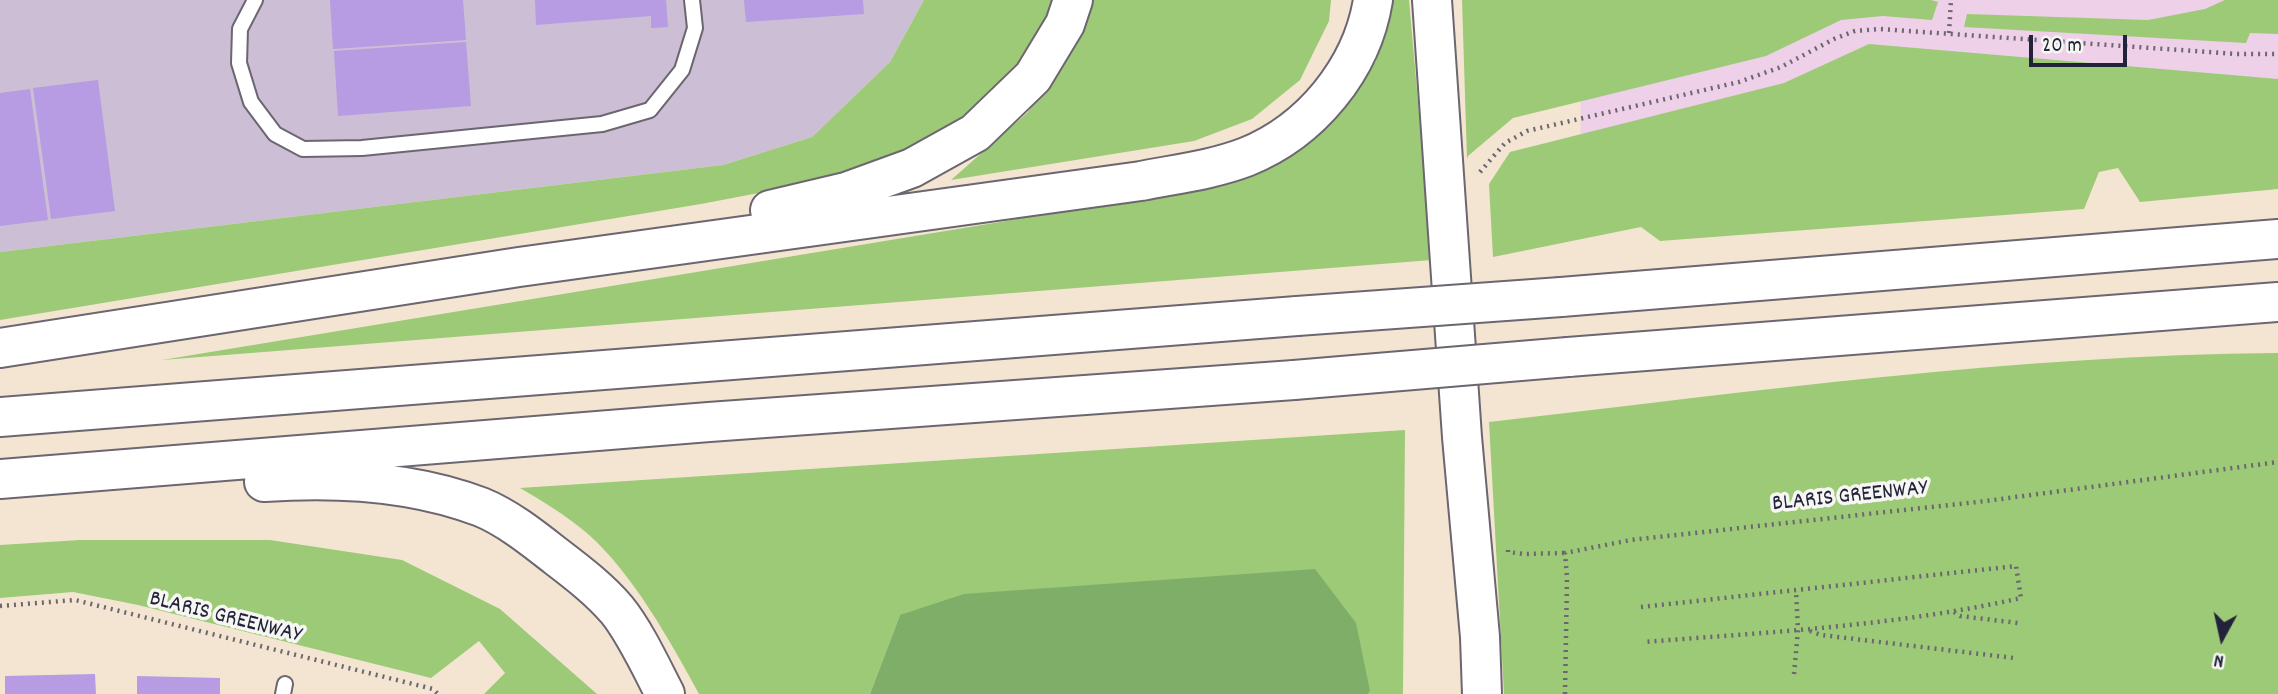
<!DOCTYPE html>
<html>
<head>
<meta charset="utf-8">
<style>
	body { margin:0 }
	#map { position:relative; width:2278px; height:694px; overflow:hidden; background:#f4e5d2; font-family:Dekko,sans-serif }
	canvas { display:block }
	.north { position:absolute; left:2187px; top:603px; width:70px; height:70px; -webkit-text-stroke:5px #f6f6f2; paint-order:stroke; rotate:188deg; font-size:19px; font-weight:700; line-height:28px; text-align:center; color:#22223b }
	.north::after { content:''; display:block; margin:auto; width:24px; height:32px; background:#22223b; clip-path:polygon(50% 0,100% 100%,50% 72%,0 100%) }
	.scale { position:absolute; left:2029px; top:35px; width:98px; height:32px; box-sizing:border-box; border:4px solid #22223b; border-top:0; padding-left:9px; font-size:21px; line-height:24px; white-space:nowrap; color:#22223b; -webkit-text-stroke:5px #f6f6f2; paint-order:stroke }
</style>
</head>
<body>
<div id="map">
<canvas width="2278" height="694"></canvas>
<div class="north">N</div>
<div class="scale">20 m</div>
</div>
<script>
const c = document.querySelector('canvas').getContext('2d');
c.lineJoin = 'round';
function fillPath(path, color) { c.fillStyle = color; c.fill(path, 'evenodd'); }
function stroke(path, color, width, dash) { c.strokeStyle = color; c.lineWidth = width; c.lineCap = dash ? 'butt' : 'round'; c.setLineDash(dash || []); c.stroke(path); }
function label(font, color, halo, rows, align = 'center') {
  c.font = font + ' Dekko,sans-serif'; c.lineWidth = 7; c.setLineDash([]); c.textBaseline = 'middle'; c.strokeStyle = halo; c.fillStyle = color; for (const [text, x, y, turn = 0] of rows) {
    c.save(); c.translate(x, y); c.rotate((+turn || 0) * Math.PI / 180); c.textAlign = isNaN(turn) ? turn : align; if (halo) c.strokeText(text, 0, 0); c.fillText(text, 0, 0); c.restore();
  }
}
fillPath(new Path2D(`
	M 1580,0 L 2278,0 L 2278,119 L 1581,195 Z`), '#eed0e8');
fillPath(new Path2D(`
	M 0,0 L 924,0 L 890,62 L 812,137 L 723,165 L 0,252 Z`), '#ccbed4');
fillPath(new Path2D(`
	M 924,0 L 1054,0 L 1040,38 L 979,110 L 907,153 L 827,180 L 701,204 L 0,320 L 0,252 L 723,165 L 812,137 L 890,62 Z
	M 1092,0 L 1331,0 L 1329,21 L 1300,80 L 1252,119 L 1194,141 L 951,180 L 1027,113 L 1066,62 Z
	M 1388,0 L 1409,0 L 1432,260 L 162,360 L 1000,222 L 1232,181 L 1321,132 L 1376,61 Z
	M 1462,0 L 1931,0 L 1938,2 L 1932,20 L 1883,16 L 1841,20 L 1766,56 L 1513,118 L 1468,156 L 1467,159 Z
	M 2225,0 L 2278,0 L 2278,34 L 2250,33 L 2246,43 L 1964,27 L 1967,14 L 2148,20 L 2205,9 Z
	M 1869,44 L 2278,79 L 2278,189 L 2140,202 L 2118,168 L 2099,172 L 2084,209 L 1660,241 L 1641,227 L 1493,257 L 1489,184 L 1510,152 L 1784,83 Z
	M 2278,353 L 2278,694 L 1504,694 L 1489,422 C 1751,392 2014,355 2278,353 Z
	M 1405,430 L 1403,694 L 1368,694 L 1370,691 L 900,615 L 870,694 L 699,694 C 670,641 633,574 588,534 C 567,516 544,502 520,488 Z
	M 80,540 L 270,540 L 402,560 L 500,609 L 597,694 L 484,694 L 505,673 L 479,641 L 431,678 L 138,605 L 73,592 L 0,598 L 0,545 Z`), '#9dca77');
fillPath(new Path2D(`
	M 1315,569 L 1356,623 L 1370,691 L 1368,694 L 870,694 L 900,615 L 964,594 Z`), '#7eae68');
fillPath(new Path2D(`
	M 330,0 L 463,0 L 466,40 L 333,49 Z
	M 535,0 L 666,0 L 668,27 L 651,28 L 651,16 L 536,25 Z
	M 744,0 L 863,0 L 864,14 L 746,22 Z
	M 466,42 L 471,106 L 338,116 L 334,51 Z
	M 98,80 L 115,211 L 51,219 L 33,88 Z
	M 30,89 L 48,220 L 0,226 L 0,93 Z
	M 95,674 L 96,694 L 5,694 L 5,676 Z
	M 137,676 L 220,678 L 220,694 L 137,694 Z`), '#b79be3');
const lane = new Path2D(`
	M 255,0 L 240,29 L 239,63 L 251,102 L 275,134 L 303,149 L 362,148 L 602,124 L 650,110 L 682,70 L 695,28 L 692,0
	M 283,694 L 285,684`);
const highway = new Path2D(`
	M 1432,0 L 1462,437 L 1480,637 L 1482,694
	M 770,210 L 846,192 L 912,168 L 975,133 L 1033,77 L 1065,24 L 1073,0
	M 1561,297 L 2278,239
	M 0,348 L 519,267 L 1141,181 C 1176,174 1212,170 1246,157 C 1311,131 1362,69 1373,0
	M 1568,357 L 2278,302
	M 0,417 L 1297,316
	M 0,479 L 709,422 L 1294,380
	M 264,482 C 336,477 413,481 481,507 C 508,518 534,539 557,557 C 578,573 600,590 617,610 C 635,632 652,669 665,694`);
stroke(lane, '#6c6670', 18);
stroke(highway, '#6c6670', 42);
stroke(new Path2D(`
	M 1949,33 L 1951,0
	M 1480,172 L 1505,143 L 1527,131 L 1739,82 L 1781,67 L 1834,39 L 1855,31 L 1880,29 L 2237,54 L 2278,54
	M 1508,550 L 1508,552 L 1524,554 L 1565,553
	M 0,606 L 75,600 L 433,689 L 438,694
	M 1641,607 L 2016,566 L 2021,598 C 1897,626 1770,632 1644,642
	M 1954,612 L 1960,616 L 2018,623
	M 1810,631 L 1821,635 L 2014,658
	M 1794,674 L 1798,630 L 1796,591
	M 1565,694 L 1567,578 L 1565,553 L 1631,540 L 1986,501 L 2278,462`), '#6c6670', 4.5, [2, 5]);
stroke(lane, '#fff', 14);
stroke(highway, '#fff', 38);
const highwayBridge = new Path2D(`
	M 1297,316 L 1561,297
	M 1294,380 L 1568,357`);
stroke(highwayBridge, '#6c6670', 42, []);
stroke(highwayBridge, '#fff', 38);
label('23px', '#22223b', '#f6f6f2', [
	["BLARIS GREENWAY",1850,498,-6],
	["BLARIS GREENWAY",225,619,14]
]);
</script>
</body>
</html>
